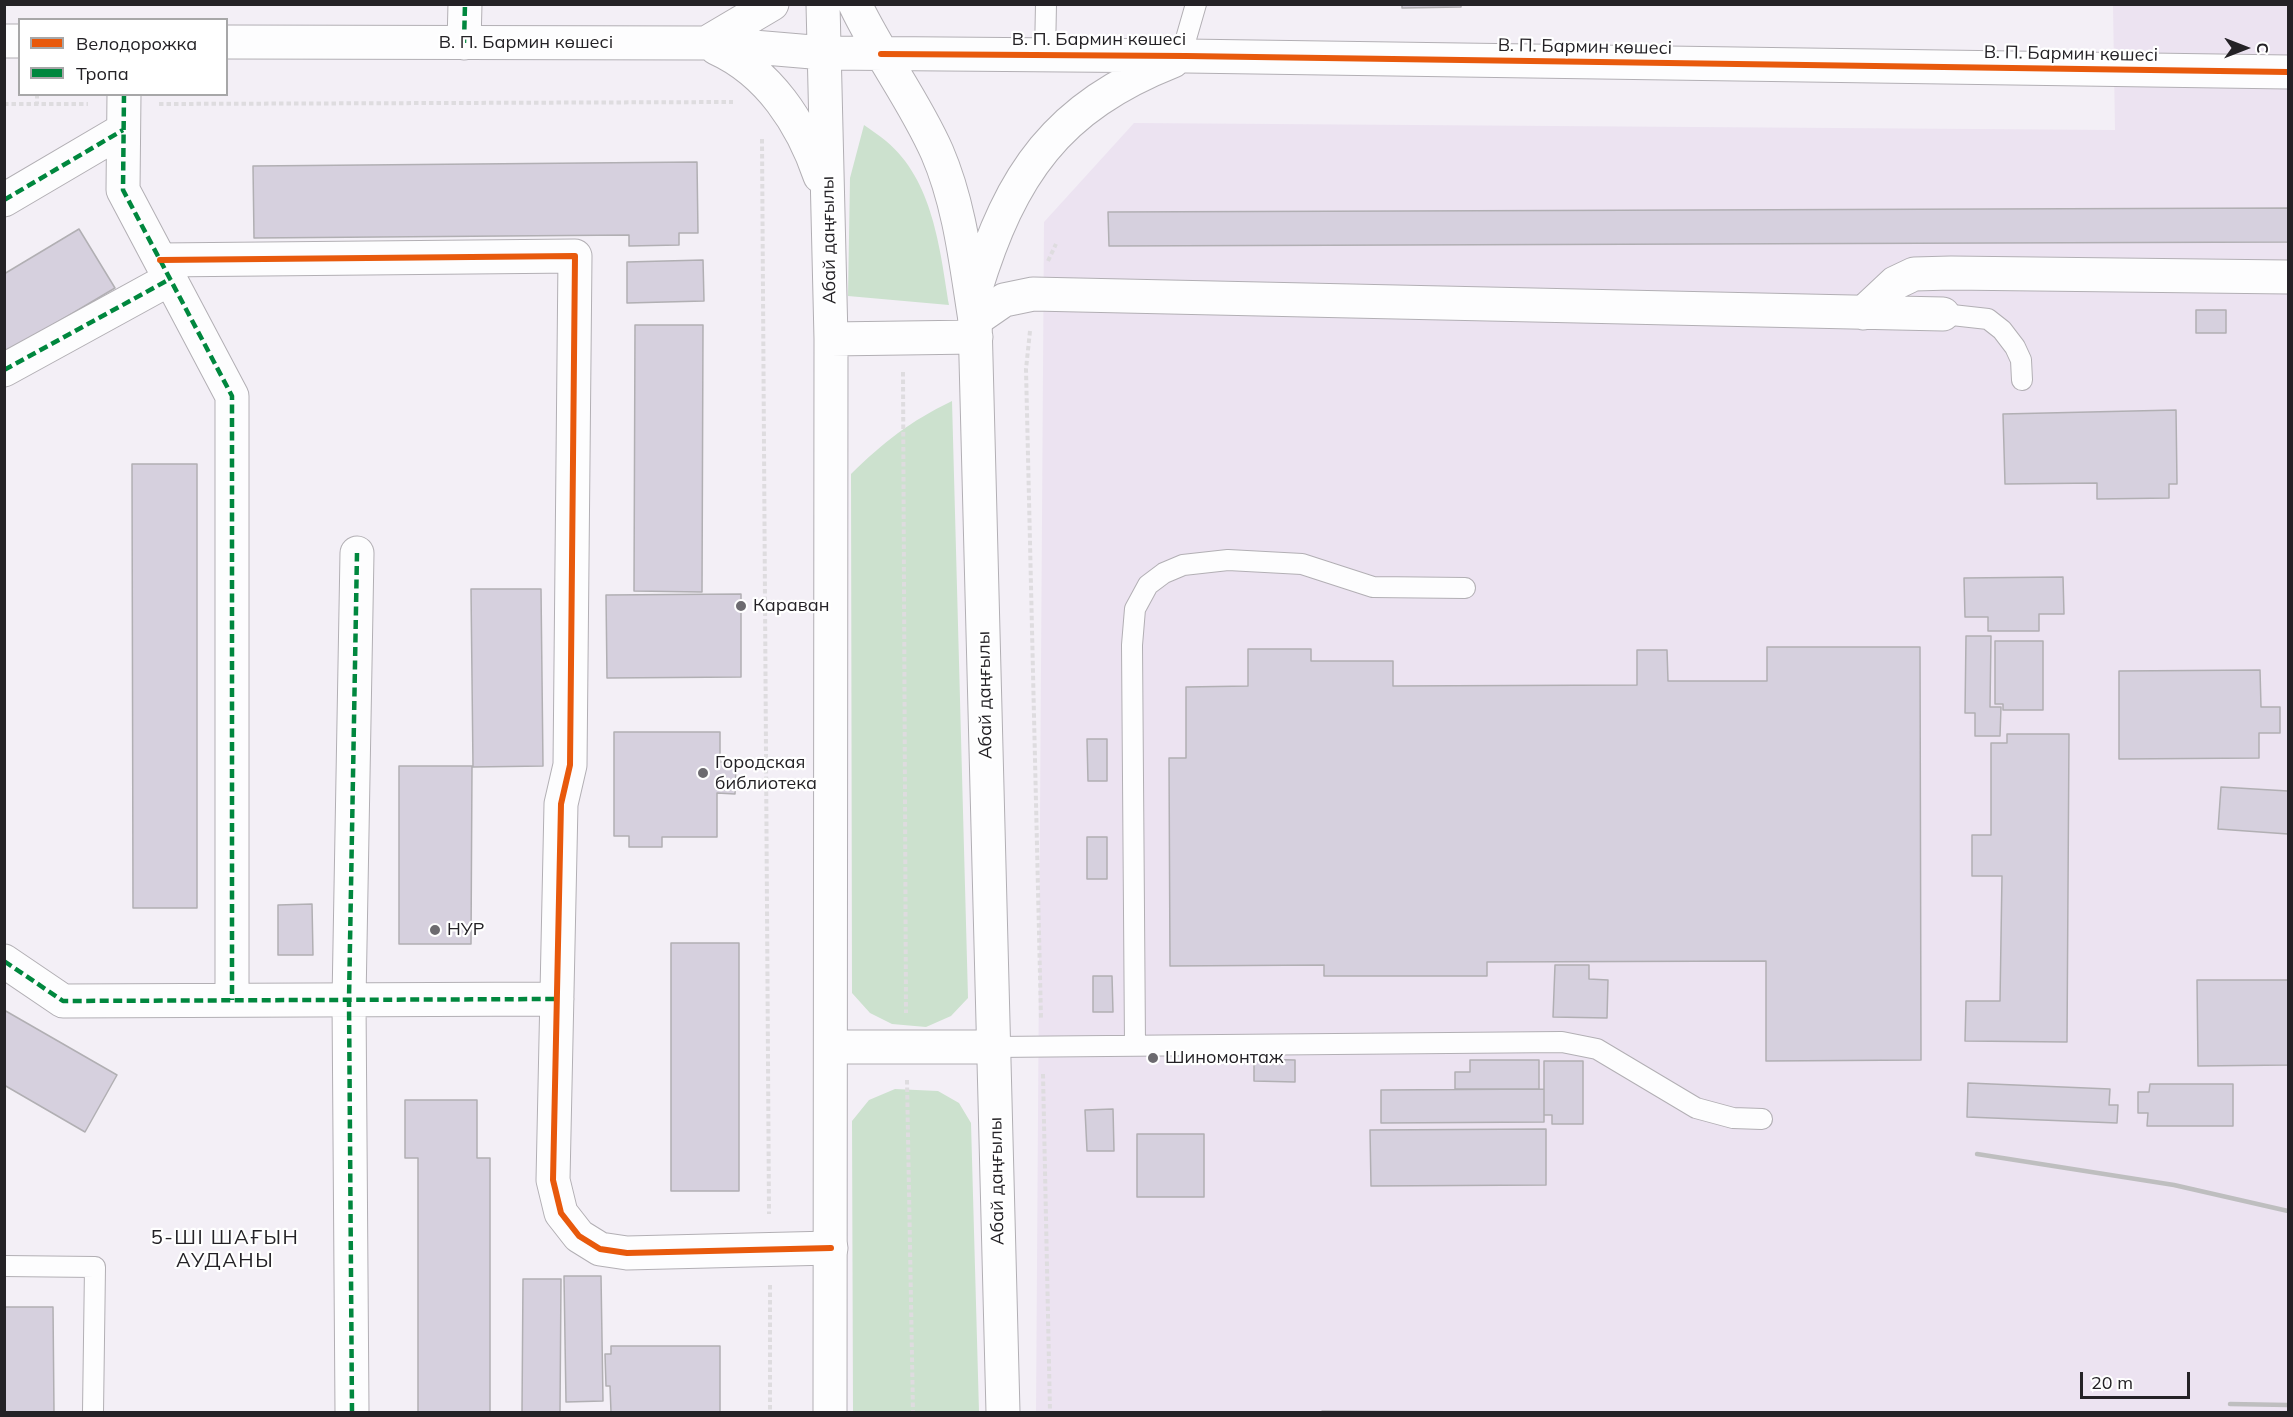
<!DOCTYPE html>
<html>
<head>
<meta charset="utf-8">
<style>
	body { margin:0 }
	#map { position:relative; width:2293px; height:1417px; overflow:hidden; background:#f3eff6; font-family:Mulish,sans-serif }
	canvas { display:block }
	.frame { position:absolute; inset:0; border:6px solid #242226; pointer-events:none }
	.legend { position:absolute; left:18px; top:18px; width:210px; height:78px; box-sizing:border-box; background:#fff; border:2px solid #a7a7a8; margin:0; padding:8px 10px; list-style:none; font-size:18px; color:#242226 }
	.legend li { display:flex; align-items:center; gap:12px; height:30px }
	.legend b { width:30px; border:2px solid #a7a7a8 }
	.north { position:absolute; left:2215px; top:18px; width:60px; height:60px; -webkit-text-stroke:4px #fff; paint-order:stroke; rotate:90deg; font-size:16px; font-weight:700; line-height:24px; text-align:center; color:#242226 }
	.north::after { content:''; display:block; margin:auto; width:21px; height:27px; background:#242226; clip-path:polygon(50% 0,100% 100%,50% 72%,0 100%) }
	.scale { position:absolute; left:2080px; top:1372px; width:110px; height:27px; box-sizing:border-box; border:3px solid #242226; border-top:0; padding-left:8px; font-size:18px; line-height:21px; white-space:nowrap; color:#242226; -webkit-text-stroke:4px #fff; paint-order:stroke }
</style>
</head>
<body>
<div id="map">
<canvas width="2293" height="1417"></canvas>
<div class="frame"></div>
<ul class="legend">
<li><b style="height:8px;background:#e8590c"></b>Велодорожка</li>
<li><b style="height:8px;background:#00873e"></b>Тропа</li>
</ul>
<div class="north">С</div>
<div class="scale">20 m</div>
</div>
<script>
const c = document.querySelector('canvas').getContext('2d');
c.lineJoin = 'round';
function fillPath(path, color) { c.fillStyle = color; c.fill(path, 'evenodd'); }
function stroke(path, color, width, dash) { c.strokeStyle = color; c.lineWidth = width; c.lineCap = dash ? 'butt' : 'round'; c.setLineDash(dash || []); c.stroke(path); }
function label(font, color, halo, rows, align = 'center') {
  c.font = font + ' Mulish,sans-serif'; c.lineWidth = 4.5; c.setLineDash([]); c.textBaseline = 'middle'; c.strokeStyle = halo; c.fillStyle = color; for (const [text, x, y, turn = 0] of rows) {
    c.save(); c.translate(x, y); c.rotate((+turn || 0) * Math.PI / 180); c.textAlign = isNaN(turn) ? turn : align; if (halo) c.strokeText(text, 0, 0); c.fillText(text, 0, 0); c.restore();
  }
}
fillPath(new Path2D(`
	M 2113,5 L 2288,5 L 2288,1412 L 1036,1412 L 1044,222 L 1134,123 L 2115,130 Z`), '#ece3f1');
fillPath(new Path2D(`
	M 864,125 C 871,130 879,135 886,141 C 933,180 940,249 949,305 L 848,296 L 850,178 Z
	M 952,401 L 968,998 L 951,1016 L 926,1027 L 892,1024 L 870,1013 L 852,993 L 851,474 C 885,441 909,422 952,401 Z
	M 895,1089 L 938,1091 L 959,1103 L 971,1123 L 979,1412 L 853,1412 L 852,1121 L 869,1100 Z`), '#cce1ce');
const building = new Path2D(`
	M 1402,4 L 1461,4 L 1461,7 L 1402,8 Z
	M 697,162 L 698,233 L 679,233 L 679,245 L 629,246 L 629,235 L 254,238 L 253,166 Z
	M 2288,208 L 2288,242 L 1109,246 L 1108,212 Z
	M 79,229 L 115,288 L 4,354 L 4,274 Z
	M 703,260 L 704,301 L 627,303 L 627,262 Z
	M 2196,310 L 2226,310 L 2226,333 L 2196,333 Z
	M 635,325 L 703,325 L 702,592 L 634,591 Z
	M 2176,410 L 2177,484 L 2169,484 L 2169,498 L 2097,499 L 2097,483 L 2005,484 L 2003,414 Z
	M 132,464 L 197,464 L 197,908 L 133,908 Z
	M 2063,577 L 2064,614 L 2039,614 L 2039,631 L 1988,631 L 1988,617 L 1965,617 L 1964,578 Z
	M 471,589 L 541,589 L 543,766 L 473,767 Z
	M 741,594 L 741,677 L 607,678 L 606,595 Z
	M 1966,636 L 1991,636 L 1990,707 L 2001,707 L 2000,736 L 1975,736 L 1975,713 L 1965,713 Z
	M 1995,641 L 2043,641 L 2043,710 L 2003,710 L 2003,704 L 1995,704 Z
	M 1767,647 L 1920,647 L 1921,1060 L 1766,1061 L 1766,961 L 1487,962 L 1487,976 L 1324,976 L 1324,965 L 1170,966 L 1169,758 L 1186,758 L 1186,687 L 1248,686 L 1248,649 L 1311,649 L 1311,661 L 1393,661 L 1393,686 L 1637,685 L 1637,650 L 1667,650 L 1668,681 L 1767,681 Z
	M 2260,670 L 2261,707 L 2280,707 L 2280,733 L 2259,733 L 2259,758 L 2119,759 L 2119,671 Z
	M 614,732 L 720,732 L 720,762 L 736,762 L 735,794 L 717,793 L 717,837 L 662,837 L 662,847 L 629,847 L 629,836 L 614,836 Z
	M 2007,734 L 2069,734 L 2067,1042 L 1965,1041 L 1966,1001 L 2000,1001 L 2002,876 L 1972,876 L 1972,835 L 1991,835 L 1991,743 L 2007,743 Z
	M 1087,739 L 1107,739 L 1107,781 L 1088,781 Z
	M 399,766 L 472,766 L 471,944 L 399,944 Z
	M 2221,787 L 2288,791 L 2288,834 L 2218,829 Z
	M 1087,837 L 1107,837 L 1107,879 L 1087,879 Z
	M 312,904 L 313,955 L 278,955 L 278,905 Z
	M 671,943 L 739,943 L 739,1191 L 671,1191 Z
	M 1555,965 L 1589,965 L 1589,979 L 1608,980 L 1607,1018 L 1553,1017 Z
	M 1093,976 L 1112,976 L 1113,1012 L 1093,1012 Z
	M 2197,980 L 2288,980 L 2288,1065 L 2198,1066 Z
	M 4,1010 L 117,1075 L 85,1132 L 4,1085 Z
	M 1254,1059 L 1295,1060 L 1295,1082 L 1254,1081 Z
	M 1470,1060 L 1539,1060 L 1539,1089 L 1455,1089 L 1455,1072 L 1470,1072 Z
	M 1544,1061 L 1583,1061 L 1583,1124 L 1552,1124 L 1552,1115 L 1544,1115 Z
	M 1968,1083 L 2110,1089 L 2109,1105 L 2118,1105 L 2117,1123 L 1967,1117 Z
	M 2150,1084 L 2233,1084 L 2233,1126 L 2147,1126 L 2148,1113 L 2138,1113 L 2138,1092 L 2149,1092 Z
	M 1544,1089 L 1544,1122 L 1381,1123 L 1381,1090 Z
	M 405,1100 L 477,1100 L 477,1158 L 490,1158 L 490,1412 L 418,1412 L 418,1158 L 405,1158 Z
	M 1113,1109 L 1114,1151 L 1087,1151 L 1085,1110 Z
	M 1546,1129 L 1546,1185 L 1371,1186 L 1370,1130 Z
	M 1137,1134 L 1204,1134 L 1204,1197 L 1137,1197 Z
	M 564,1276 L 601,1276 L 603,1401 L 566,1402 Z
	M 523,1279 L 561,1279 L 560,1412 L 522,1412 Z
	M 4,1307 L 53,1307 L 54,1412 L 4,1412 Z
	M 611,1346 L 720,1346 L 720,1412 L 611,1412 L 610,1386 L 606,1386 L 605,1354 L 611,1354 Z
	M 1322,1411 L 1490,1412 L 1322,1412 Z`);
fillPath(building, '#d6d0de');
stroke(building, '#b1afb3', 1.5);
const lane = new Path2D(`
	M 1045,55 L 1046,4
	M 1181,56 L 1196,4
	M 1943,314 L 1988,319 L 2002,330 L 2015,347 L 2021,360 L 2022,380
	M 1135,1045 L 1132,645 L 1135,609 L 1148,585 L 1164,573 L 1183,565 L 1228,560 L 1302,564 L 1373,587 L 1465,588
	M 994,1047 L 1562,1042 L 1597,1049 L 1696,1108 L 1733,1118 L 1762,1119
	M 4,1266 L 95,1267 L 93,1412`);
const street = new Path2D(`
	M 464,43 L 465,4
	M 124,94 L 123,190 L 232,396 L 232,1000
	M 4,200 L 123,130
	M 160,260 L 575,256 L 570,765 L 561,804 L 553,1180 L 561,1213 L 579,1236 L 600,1249 L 627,1253 L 831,1248
	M 1863,313 L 1895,283 L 1914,274 L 1951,273 L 2288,277
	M 975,320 L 1004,300 L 1033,294 L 1943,314
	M 4,370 L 170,279
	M 4,961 L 63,1001 L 557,999
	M 352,1412 L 349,1000 L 357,553`);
const secondary = new Path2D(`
	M 823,4 L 831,339 L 830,1412
	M 855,4 C 879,55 914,100 937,152 C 960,205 966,264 975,320 L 1003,1412
	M 4,41 L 20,41
	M 226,42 L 706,43 L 824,53 L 1186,56 L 2288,72
	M 706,43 L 772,4
	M 716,48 C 769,72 802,123 820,176
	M 975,291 C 1011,173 1057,107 1173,61
	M 831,339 L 976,337
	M 831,1047 L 994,1047`);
stroke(lane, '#b2afb4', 22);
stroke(street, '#b2afb4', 35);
stroke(secondary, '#b2afb4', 35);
stroke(new Path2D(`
	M 37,94 L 37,104
	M 4,104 L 88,104
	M 159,104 L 733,102
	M 762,139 L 769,1214
	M 1048,261 L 1056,244
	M 1030,331 L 1026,369 L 1041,1019
	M 903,372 L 906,1013
	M 1043,1074 L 1050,1412
	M 907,1080 L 913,1412
	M 770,1285 L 770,1412`), '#dedcdf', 4, [4.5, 3]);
stroke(lane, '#fdfdfe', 20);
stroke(street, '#fdfdfe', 33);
stroke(secondary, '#fdfdfe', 33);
stroke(new Path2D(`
	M 1977,1154 L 2174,1185 L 2288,1211
	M 2230,1404 L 2288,1405`), '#bebebf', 4.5);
stroke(new Path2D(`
	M 464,43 L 465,4
	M 124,94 L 123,190 L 232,396 L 232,1000
	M 4,200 L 123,130
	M 4,370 L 170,279
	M 4,961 L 63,1001 L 557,999
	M 352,1412 L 349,1000 L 357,553`), '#00873e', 4.5, [9, 4.5]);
stroke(new Path2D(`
	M 881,54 L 1186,56 L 2288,72
	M 160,260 L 575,256 L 570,765 L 561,804 L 553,1180 L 561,1213 L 579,1236 L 600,1249 L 627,1253 L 831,1248`), '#e8590c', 6);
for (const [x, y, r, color] of [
	[741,606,6,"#6c6a6f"],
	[703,773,6,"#6c6a6f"],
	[435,930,6,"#6c6a6f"],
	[1153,1058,6,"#6c6a6f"]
]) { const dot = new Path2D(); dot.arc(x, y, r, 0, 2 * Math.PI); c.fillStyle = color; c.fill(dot); stroke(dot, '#fff', 2); }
label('18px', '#242226', '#fff', [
	["В. П. Бармин көшесі",1099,40],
	["В. П. Бармин көшесі",526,43],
	["В. П. Бармин көшесі",1585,47,1],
	["В. П. Бармин көшесі",2071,54,1],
	["Абай даңғылы",829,240,-91],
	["Абай даңғылы",985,695,-91],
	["Абай даңғылы",997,1181,-91]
]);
label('18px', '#242226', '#fff', [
	["Караван",753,606],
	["Городская",715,763],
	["библиотека",715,784],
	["НУР",447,930],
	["Шиномонтаж",1165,1058]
], 'left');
c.letterSpacing = '1.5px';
label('20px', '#242226', '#fff', [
	["5-ШІ ШАҒЫН",225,1238],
	["АУДАНЫ",225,1261]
]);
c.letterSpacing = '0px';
</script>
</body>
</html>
